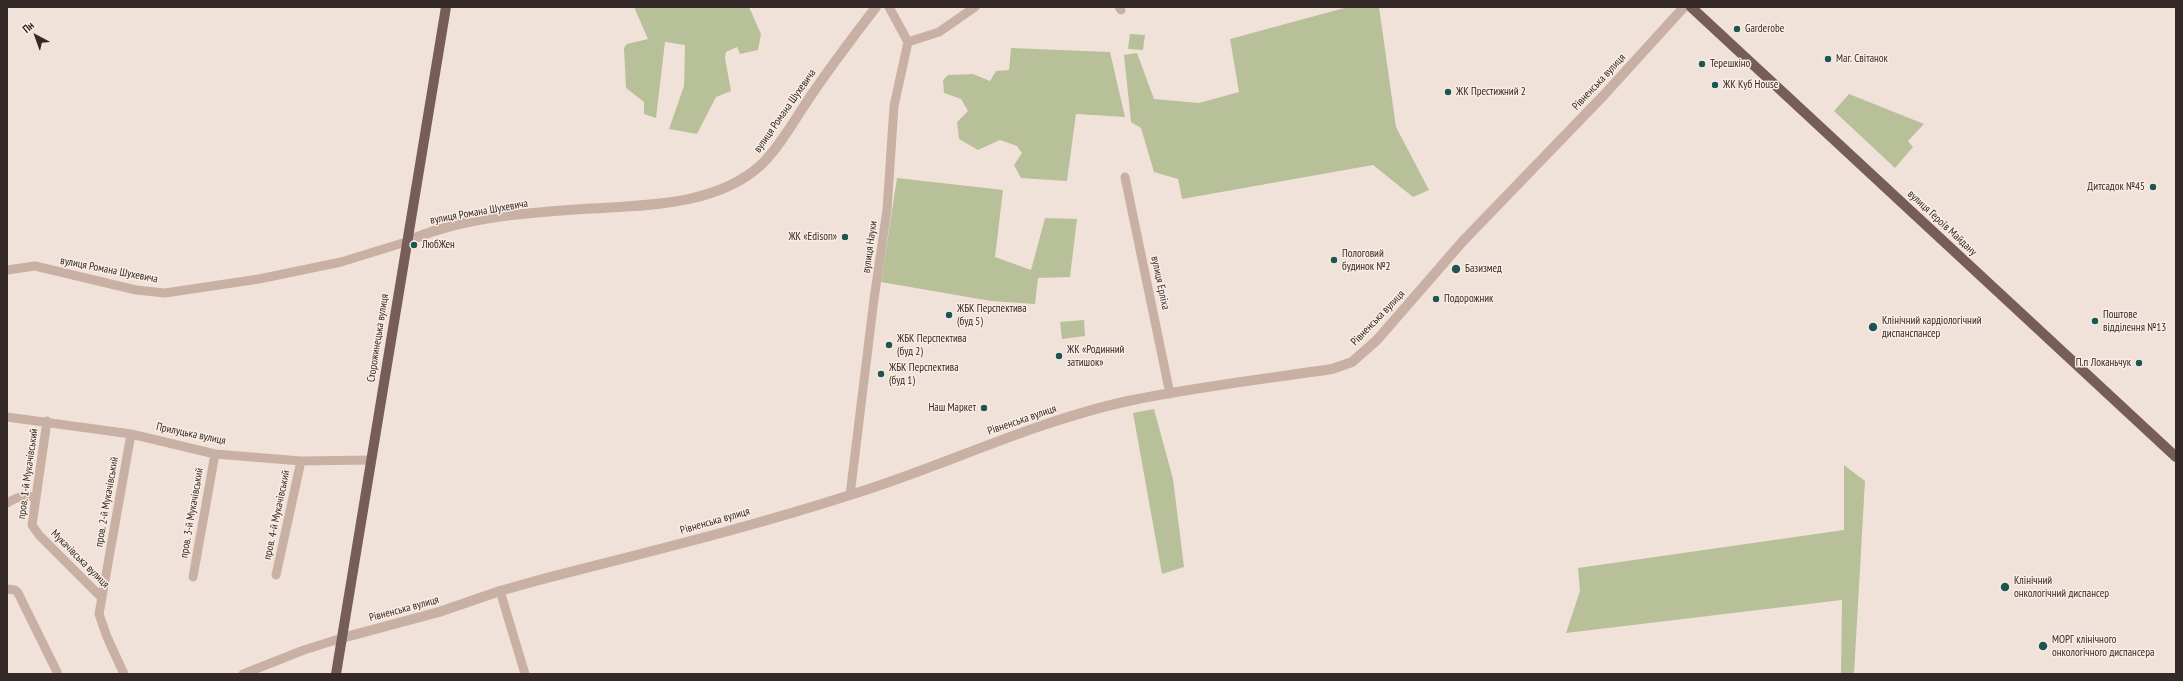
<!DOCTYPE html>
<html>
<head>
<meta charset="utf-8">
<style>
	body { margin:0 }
	#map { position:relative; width:2183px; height:681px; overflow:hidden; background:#f1e2d9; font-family:"PT Sans Narrow",sans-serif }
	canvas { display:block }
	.frame { position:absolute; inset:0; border:8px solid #342926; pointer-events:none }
	.north { position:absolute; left:16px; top:16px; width:40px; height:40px; -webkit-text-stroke:3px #f9ede5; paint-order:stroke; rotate:319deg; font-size:11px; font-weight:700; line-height:16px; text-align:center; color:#342926 }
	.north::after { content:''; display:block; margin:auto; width:14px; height:18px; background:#342926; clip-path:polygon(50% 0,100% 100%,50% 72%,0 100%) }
</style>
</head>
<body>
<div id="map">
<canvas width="2183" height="681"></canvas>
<div class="frame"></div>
<div class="north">Пн</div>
</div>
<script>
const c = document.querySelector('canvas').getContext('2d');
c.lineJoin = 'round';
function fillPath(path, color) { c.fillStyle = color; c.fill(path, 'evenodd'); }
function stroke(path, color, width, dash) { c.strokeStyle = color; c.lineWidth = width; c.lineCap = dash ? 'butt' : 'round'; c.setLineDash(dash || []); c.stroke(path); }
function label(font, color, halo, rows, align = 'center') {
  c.font = font + ' "PT Sans Narrow",sans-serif'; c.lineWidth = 3; c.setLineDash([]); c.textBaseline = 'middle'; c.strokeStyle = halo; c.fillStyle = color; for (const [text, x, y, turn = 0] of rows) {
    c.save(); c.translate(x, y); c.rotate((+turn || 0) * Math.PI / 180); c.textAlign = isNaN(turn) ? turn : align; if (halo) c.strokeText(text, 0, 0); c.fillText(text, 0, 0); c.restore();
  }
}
fillPath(new Path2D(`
	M 634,7 L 749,7 L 761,34 L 758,50 L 740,54 L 737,47 L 726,52 L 725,58 L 731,91 L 716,97 L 697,134 L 669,129 L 684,86 L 685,45 L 665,42 L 656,118 L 644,114 L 644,102 L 626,88 L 624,48 L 627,44 L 648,39 Z
	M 1348,7 L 1379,7 L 1396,127 L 1429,190 L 1413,197 L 1373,165 L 1182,199 L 1178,179 L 1154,172 L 1141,128 L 1131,122 L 1124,55 L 1137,53 L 1154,99 L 1199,103 L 1239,92 L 1230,39 Z
	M 1130,34 L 1145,35 L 1143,50 L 1128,49 Z
	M 1011,48 L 1110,52 L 1125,117 L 1076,114 L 1067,181 L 1021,178 L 1014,165 L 1022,153 L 1017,146 L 1000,140 L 978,150 L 959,139 L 957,122 L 968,111 L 961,99 L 944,93 L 943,80 L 948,75 L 973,74 L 990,81 L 996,71 L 1009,70 Z
	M 1849,94 L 1924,124 L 1908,141 L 1913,147 L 1895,168 L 1834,111 Z
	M 897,178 L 1003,190 L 995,257 L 1031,270 L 1045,218 L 1077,219 L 1070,277 L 1038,278 L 1035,304 L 991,301 L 881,282 Z
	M 1084,320 L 1085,336 L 1062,339 L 1060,322 Z
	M 1154,409 L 1173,479 L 1184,567 L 1162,574 L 1133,413 Z
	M 1844,465 L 1865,481 L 1854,674 L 1841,674 L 1842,600 L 1566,633 L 1580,591 L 1578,568 L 1844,530 Z`), '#b8c099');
stroke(new Path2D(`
	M 1119,7 L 1121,10
	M 908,42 L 939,32 L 975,7
	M 1125,177 L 1170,394
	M 7,270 L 35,266 L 136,290 L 165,293 L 259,279 L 341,262 L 406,242
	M 7,417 L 131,434 L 215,454 L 301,461 L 371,460
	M 47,421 L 32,525 L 39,535 L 102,598
	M 850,495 L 874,299 L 887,210 L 894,106 L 908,42 L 889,7
	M 7,503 C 16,498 25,493 35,498
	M 276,575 L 301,461
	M 193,577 L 215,454
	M 7,589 L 15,590 L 18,593 L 58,674
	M 500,591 L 525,674
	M 124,674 L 107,637 L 99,614 L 131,434
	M 243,674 L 304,650 L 342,638`), '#c9b0a5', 9);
stroke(new Path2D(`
	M 406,242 C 459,217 525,213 583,209 C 642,205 716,207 762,164 C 781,145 795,119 810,97 C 831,66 853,37 876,7
	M 342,638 L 439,612 L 500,591 L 539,580 C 643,553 748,528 850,495 C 944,466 1032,422 1128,401 C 1195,387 1264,379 1332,369 L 1352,362 L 1377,340 L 1463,241 L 1603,96 L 1684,7`), '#c9b0a5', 10);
stroke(new Path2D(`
	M 1691,7 L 2176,457
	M 336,674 L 446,7`), '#765d57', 10);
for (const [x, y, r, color] of [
	[1737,29,4,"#1c5551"],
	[1828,59,4,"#1c5551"],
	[1702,64,4,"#1c5551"],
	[1715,85,4,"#1c5551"],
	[1448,92,4,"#1c5551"],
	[2153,187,4,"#1c5551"],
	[845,237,4,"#1c5551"],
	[414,245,4,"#1c5551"],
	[1334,260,4,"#1c5551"],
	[1456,269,5,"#1c5551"],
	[1436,299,4,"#1c5551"],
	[949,315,4,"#1c5551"],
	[2095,321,4,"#1c5551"],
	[1873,327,5,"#1c5551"],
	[889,345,4,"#1c5551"],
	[1059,356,4,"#1c5551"],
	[2139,363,4,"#1c5551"],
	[881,374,4,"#1c5551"],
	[984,408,4,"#1c5551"],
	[2005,587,5,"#1c5551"],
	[2043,646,5,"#1c5551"]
]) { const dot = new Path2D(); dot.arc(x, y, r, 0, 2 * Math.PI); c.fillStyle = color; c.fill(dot); stroke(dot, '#f9ede5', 1.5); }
label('11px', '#342926', '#f9ede5', [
	["Garderobe",1745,29],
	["Маг. Світанок",1836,59],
	["Терешкіно",1710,64],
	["ЖК Куб House",1723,85],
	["ЖК Престижний 2",1456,92],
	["Дитсадок №45",2145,187,"right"],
	["ЖК «Edison»",837,237,"right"],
	["ЛюбЖен",422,245],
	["Пологовий",1342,254],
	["будинок №2",1342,267],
	["Базизмед",1465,269],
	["Подорожник",1444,299],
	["ЖБК Перспектива",957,309],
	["(буд 5)",957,322],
	["Поштове",2103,315],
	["відділення №13",2103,328],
	["Клінічний кардіологічний",1882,321],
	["диспанспансер",1882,334],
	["ЖБК Перспектива",897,339],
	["(буд 2)",897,352],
	["ЖК «Родинний",1067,350],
	["затишок»",1067,363],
	["П.п Локаньчук",2131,363,"right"],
	["ЖБК Перспектива",889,368],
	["(буд 1)",889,381],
	["Наш Маркет",976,408,"right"],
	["Клінічний",2014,581],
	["онкологічний диспансер",2014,594],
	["МОРГ клінічного",2052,640],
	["онкологічного диспансера",2052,653]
], 'left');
label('11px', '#342926', '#f9ede5', [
	["Рівненська вулиця",1599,82,-47],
	["вулиця Романа Шухевича",785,111,-55],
	["вулиця Романа Шухевича",479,212,-10],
	["вулиця Героїв Майдану",1942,223,43],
	["вулиця Науки",870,247,-82],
	["вулиця Романа Шухевича",109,270,11],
	["вулиця Ерліха",1160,283,78],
	["Рівненська вулиця",1378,318,-46],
	["Сторожинецька вулиця",378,338,-81],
	["Рівненська вулиця",1022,420,-19],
	["Прилуцька вулиця",191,434,12],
	["пров. 1-й Мукачівський",28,474,-82],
	["пров. 2-й Мукачівський",107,502,-80],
	["пров. 3-й Мукачівський",192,513,-80],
	["пров. 4-й Мукачівський",277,515,-78],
	["Рівненська вулиця",715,521,-16],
	["Мукачівська вулиця",80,559,45],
	["Рівненська вулиця",404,609,-15]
]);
</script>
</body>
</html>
